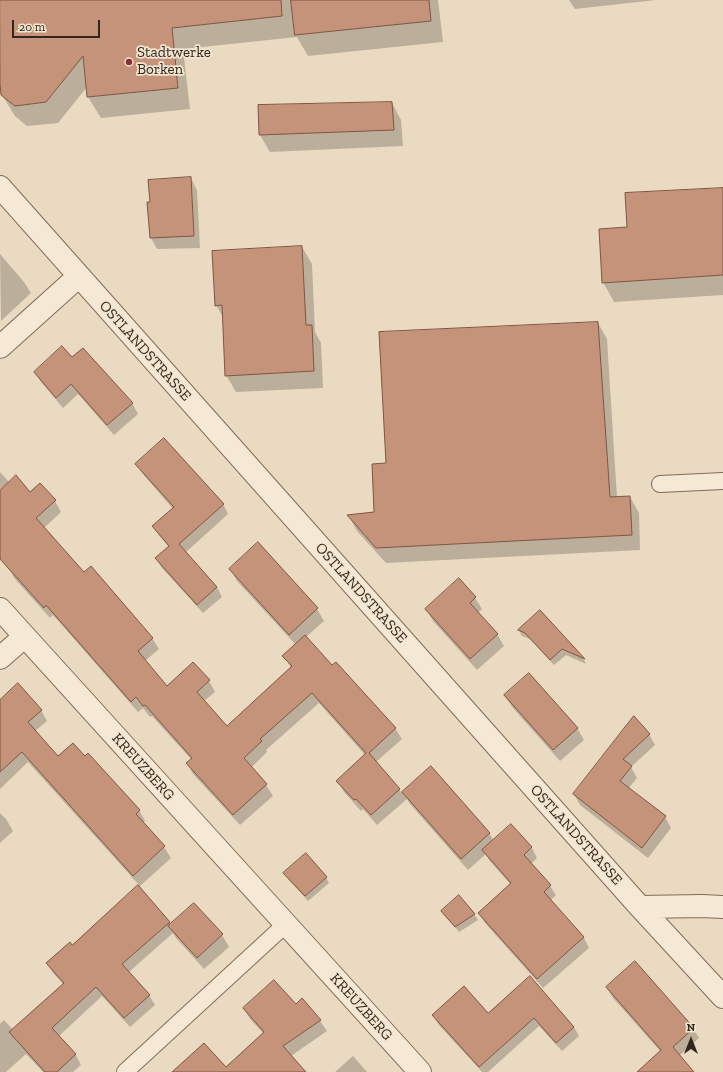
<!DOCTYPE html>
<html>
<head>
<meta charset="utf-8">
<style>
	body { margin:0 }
	#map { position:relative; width:723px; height:1072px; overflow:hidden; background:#eadac1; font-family:"Zilla Slab",serif }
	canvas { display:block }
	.north { position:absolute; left:671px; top:1020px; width:40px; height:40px; -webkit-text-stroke:3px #f2e5d0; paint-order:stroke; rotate:0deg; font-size:11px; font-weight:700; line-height:16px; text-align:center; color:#33261d }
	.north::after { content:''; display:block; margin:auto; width:14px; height:18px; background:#33261d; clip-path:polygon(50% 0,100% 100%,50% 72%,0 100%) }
	.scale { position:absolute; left:12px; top:20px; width:88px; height:18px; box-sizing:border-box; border:2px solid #33261d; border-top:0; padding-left:5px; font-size:12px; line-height:14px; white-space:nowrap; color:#33261d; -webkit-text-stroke:3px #f2e5d0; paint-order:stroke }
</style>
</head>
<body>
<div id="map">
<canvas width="723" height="1072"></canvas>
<div class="north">N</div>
<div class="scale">20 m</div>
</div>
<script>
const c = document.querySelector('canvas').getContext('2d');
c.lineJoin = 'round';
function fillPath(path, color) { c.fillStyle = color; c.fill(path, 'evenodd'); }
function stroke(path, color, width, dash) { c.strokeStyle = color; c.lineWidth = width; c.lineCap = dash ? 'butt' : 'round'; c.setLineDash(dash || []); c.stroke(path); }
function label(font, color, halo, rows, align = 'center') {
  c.font = font + ' "Zilla Slab",serif'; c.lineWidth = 3.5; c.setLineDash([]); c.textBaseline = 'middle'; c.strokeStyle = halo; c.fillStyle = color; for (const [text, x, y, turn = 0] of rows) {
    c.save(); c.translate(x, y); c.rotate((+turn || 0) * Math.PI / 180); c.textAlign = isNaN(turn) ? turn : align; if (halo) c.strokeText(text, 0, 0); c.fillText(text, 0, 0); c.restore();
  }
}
fillPath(new Path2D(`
	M 0,0 L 438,0 L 443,42 L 308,56 L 297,37 L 183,49 L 190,109 L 101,118 L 88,97 L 87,87 L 58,123 L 27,126 L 15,116 L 2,95 L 0,75 Z
	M 569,0 L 656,0 L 575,9 Z
	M 392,103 L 401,120 L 403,146 L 270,152 L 260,135 Z
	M 191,178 L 197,190 L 200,248 L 157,249 L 151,238 Z
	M 723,189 L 723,295 L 614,302 L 603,282 L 628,228 Z
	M 302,247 L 312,264 L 315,332 L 321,343 L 323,388 L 236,392 L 226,375 L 223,317 L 216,305 Z
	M 0,254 L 24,282 L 31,293 L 1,321 Z
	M 598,323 L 607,339 L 617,498 L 630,497 L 639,513 L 640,550 L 386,563 L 357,531 L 349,516 L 375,513 L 387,464 Z
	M 72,359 L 132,403 L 138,414 L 114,435 L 78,394 L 63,408 L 41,382 L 35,372 Z
	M 137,464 L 223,504 L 228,514 L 185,553 L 217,587 L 222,597 L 203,613 L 162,568 L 156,558 L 169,547 L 159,535 L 153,526 L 173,509 L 142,473 Z
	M 0,472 L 10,483 L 30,493 L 40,484 L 55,501 L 61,512 L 44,528 L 84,573 L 152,638 L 159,649 L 145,661 L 166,687 L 209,681 L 215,692 L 204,701 L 227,727 L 291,668 L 284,656 L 296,645 L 237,581 L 230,569 L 258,544 L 317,609 L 324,621 L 306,637 L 332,666 L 395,728 L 402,739 L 376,762 L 402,793 L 431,767 L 489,833 L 494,841 L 511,825 L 532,848 L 537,858 L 531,864 L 550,886 L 556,895 L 550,901 L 584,938 L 589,948 L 543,988 L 485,923 L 479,913 L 511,885 L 489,860 L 486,854 L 468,870 L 410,804 L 407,799 L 377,825 L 363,809 L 361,811 L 344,792 L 338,781 L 365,755 L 319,703 L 266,750 L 267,752 L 251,768 L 266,785 L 273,796 L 240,825 L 193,774 L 187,763 L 191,759 L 152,716 L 150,717 L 143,708 L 138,712 L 53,615 L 50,618 L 14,578 L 0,548 Z
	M 475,598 L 482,609 L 478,613 L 497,634 L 504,646 L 477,670 L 433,621 L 426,609 Z
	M 540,612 L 584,660 L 586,664 L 566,655 L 554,665 L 530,639 L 522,636 L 519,630 Z
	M 505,696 L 577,728 L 584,740 L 560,761 L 512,707 Z
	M 0,701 L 41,710 L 47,721 L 35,731 L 58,757 L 139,810 L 145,821 L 143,823 L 164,847 L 171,858 L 139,887 L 171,925 L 222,935 L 229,947 L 204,969 L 176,938 L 173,933 L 129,972 L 149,995 L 155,1005 L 130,1027 L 102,996 L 59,1036 L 76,1055 L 81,1065 L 73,1072 L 43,1072 L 26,1054 L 6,1072 L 0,1072 L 0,1024 L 4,1020 L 13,1030 L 63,984 L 53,973 L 47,963 L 72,946 L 139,885 L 28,762 L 0,789 Z
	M 649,734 L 655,745 L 631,767 L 637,778 L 628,789 L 665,817 L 671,828 L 648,858 L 580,805 L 574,794 Z
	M 0,813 L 6,819 L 13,831 L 0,843 Z
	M 285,873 L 326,877 L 329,883 L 308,901 L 288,879 Z
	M 442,911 L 474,914 L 478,920 L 459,932 Z
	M 530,978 L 574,1027 L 579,1036 L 562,1051 L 539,1026 L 488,1072 L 482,1072 L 438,1024 L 433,1015 L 488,1015 Z
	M 607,988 L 693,1028 L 699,1038 L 679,1056 L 693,1072 L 638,1072 L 661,1052 L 613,998 Z
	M 302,1000 L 320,1021 L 327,1031 L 291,1056 L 304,1072 L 174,1072 L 226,1069 L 264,1034 L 250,1019 L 244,1009 L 296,1005 Z
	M 353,1056 L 367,1072 L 335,1072 Z`), '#0003');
const building = new Path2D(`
	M 0,0 L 281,0 L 282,16 L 172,28 L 178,88 L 87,97 L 83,56 L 46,102 L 15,106 L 1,95 L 0,84 Z
	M 291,0 L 429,0 L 431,21 L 295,35 Z
	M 392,102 L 394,130 L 259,135 L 258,105 Z
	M 191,177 L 194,236 L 150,238 L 147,202 L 150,202 L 148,180 Z
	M 723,188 L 723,275 L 602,283 L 599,229 L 627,227 L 625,193 Z
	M 302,246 L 306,325 L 312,325 L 314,371 L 225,376 L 222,305 L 215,306 L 212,251 Z
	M 598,322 L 610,497 L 630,496 L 632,535 L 376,548 L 347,515 L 374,512 L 372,464 L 386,463 L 379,332 Z
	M 62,346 L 72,357 L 83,348 L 133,403 L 107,425 L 71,384 L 56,398 L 34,372 Z
	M 164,438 L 224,504 L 179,544 L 217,587 L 197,605 L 155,558 L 169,546 L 152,526 L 174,507 L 135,464 Z
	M 16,475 L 30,492 L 40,483 L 56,500 L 36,518 L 84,572 L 91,566 L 153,638 L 138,651 L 167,686 L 193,662 L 210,680 L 197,692 L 227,726 L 292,666 L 282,656 L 305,635 L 332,665 L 336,662 L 396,728 L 369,753 L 400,789 L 371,815 L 356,799 L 354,800 L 336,781 L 366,753 L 312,693 L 260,739 L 262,741 L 244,758 L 267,784 L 233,815 L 186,763 L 192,758 L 145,705 L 143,706 L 136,697 L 131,702 L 46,605 L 44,608 L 0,559 L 0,491 Z
	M 258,542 L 318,608 L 289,635 L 229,569 Z
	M 459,578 L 476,597 L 470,603 L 498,634 L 470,659 L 425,609 Z
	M 540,610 L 585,659 L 562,649 L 550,660 L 525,633 L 518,630 Z
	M 529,673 L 578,728 L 553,750 L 504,695 Z
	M 18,683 L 42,710 L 28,722 L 58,756 L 73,743 L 85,756 L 88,753 L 140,810 L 136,814 L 165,846 L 133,876 L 22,752 L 0,772 L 0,700 Z
	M 634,716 L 650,734 L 623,759 L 632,766 L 620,781 L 666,816 L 642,848 L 573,794 Z
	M 431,766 L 490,833 L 461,859 L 402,792 Z
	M 511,824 L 532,847 L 524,855 L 551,885 L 544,892 L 584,937 L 537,979 L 478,913 L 511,883 L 482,850 Z
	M 306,853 L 327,877 L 305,896 L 283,873 Z
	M 138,885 L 170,922 L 122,964 L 150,995 L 124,1018 L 96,987 L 52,1028 L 76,1054 L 57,1072 L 45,1072 L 9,1032 L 64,983 L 46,963 L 70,942 L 72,945 Z
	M 459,895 L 475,914 L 455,927 L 441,911 Z
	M 194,903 L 223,934 L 197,958 L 168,926 Z
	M 635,961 L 694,1028 L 673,1047 L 694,1072 L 637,1072 L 661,1050 L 606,987 Z
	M 530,976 L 574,1027 L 556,1043 L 534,1018 L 479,1067 L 432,1015 L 464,986 L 488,1013 Z
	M 274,980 L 296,1004 L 302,998 L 321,1020 L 283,1046 L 306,1072 L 172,1072 L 204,1043 L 226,1067 L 264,1032 L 243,1008 Z`);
fillPath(building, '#c5937a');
stroke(building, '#7f5542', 1);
const service = new Path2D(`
	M 660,484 L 723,481
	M 125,1072 L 286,924`);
const minor = new Path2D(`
	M 0,187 L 640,907 L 723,997
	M 0,347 L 79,276
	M 0,609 L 420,1072
	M 0,658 L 24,637
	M 640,907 L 702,906 L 723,907`);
stroke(service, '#826c5a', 18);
stroke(minor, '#826c5a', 24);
stroke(service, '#f5e8d4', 16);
stroke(minor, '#f5e8d4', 22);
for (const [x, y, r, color] of [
	[129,62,4,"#8c2f38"]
]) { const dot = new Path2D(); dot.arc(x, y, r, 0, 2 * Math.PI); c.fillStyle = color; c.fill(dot); stroke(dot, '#f2e5d0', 1.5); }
label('15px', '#33261d', '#f2e5d0', [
	["Stadtwerke",137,53],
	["Borken",137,70]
], 'left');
label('15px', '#33261d', '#f2e5d0', [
	["OSTLANDSTRASSE",145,351,48],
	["OSTLANDSTRASSE",361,593,48],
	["KREUZBERG",143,767,48],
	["OSTLANDSTRASSE",576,835,48],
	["KREUZBERG",361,1007,48]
]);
</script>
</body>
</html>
